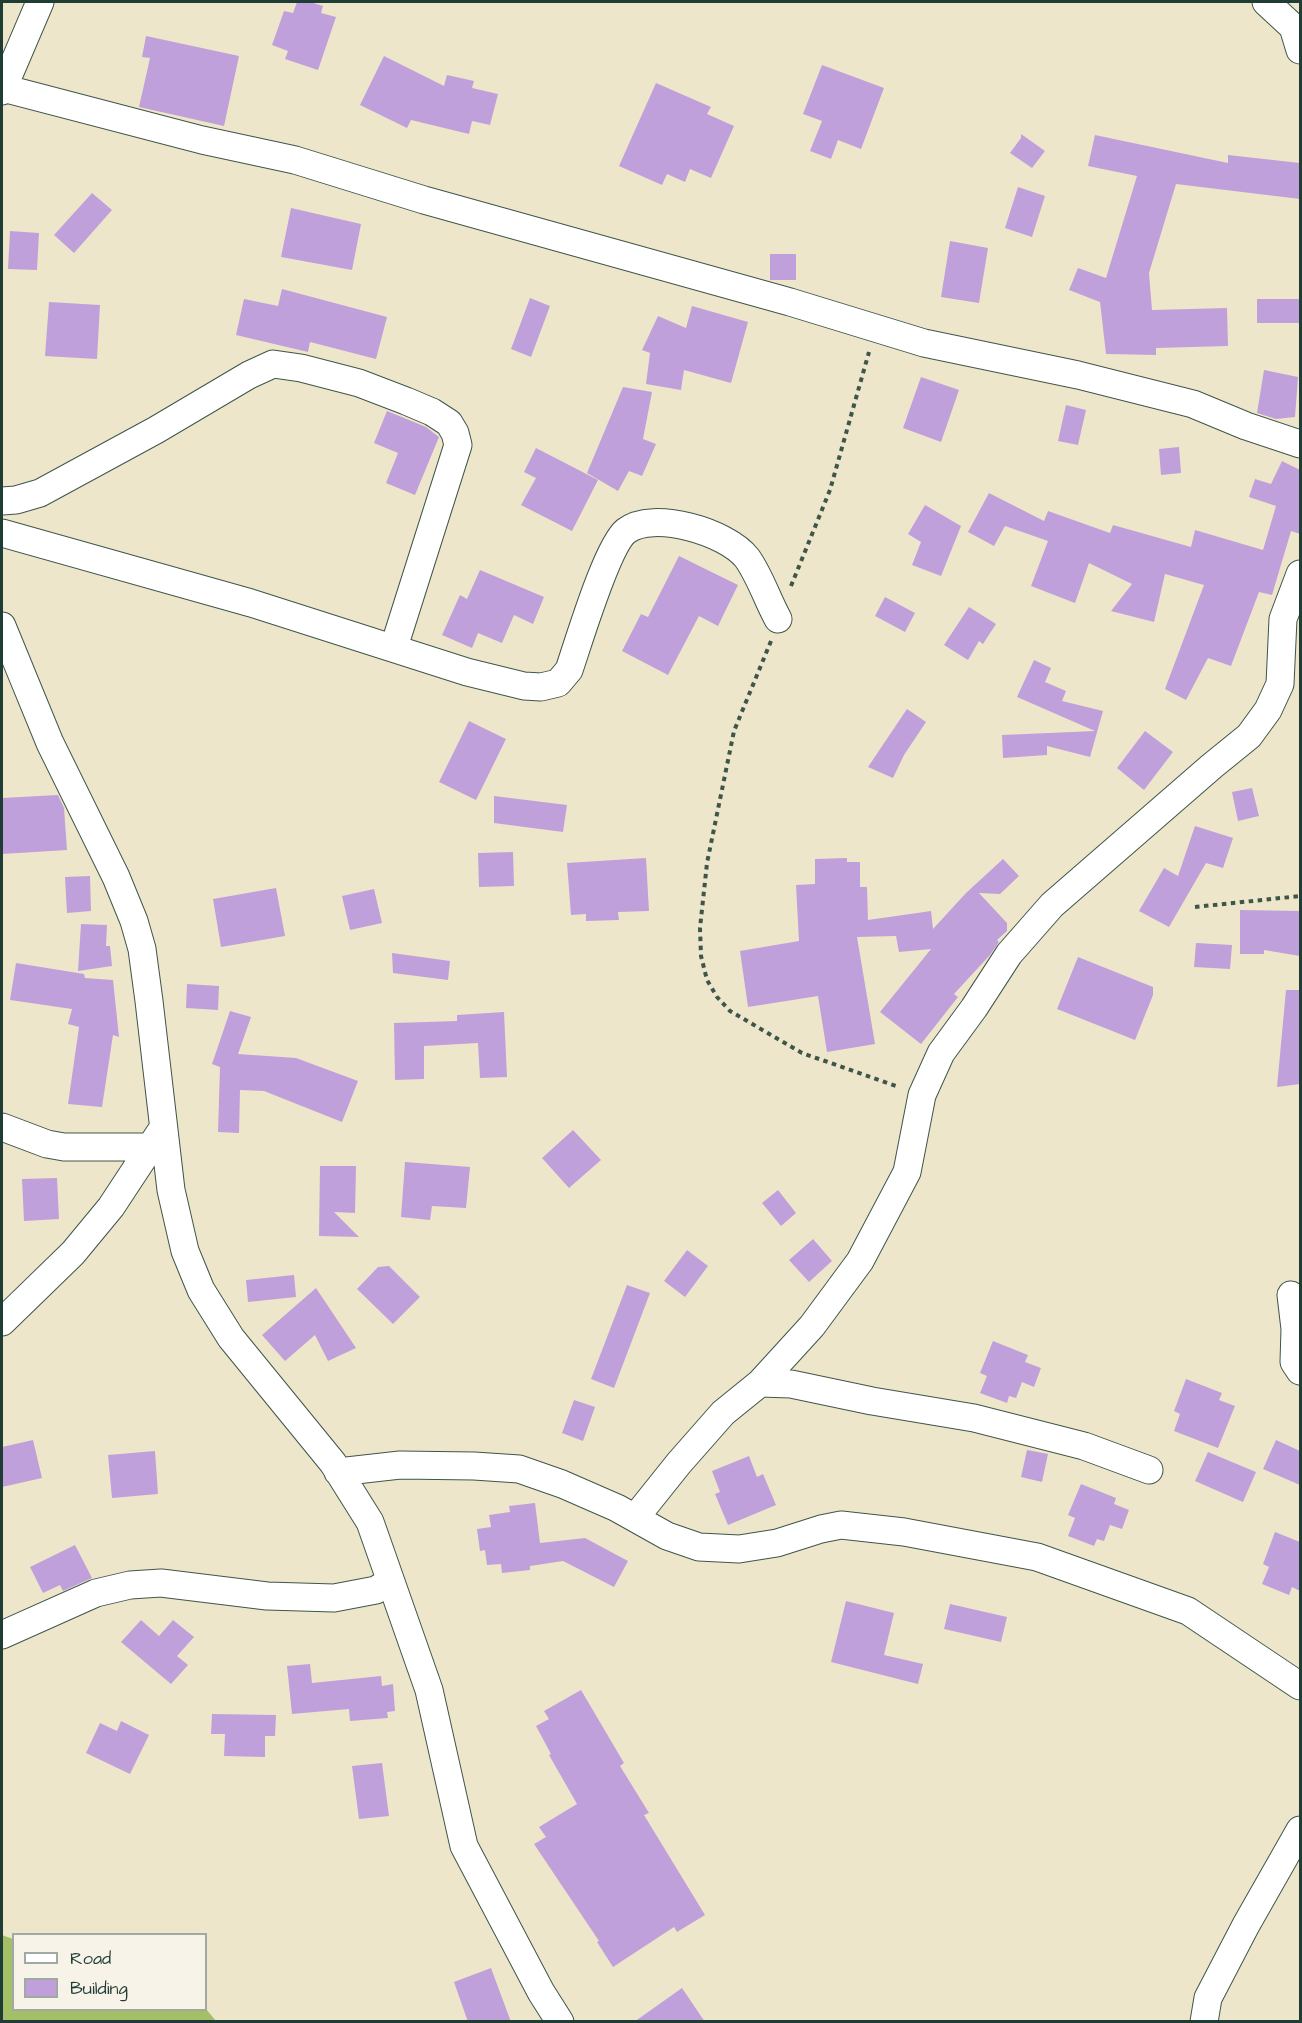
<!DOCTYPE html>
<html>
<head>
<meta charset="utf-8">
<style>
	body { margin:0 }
	#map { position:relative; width:1302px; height:2023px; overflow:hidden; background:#eee6ca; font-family:"Architects Daughter",sans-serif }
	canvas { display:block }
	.frame { position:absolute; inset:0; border:3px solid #1f3d34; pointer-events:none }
	.legend { position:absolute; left:12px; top:1933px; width:195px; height:78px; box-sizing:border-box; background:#f7f3e8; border:2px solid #a1aaa0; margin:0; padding:8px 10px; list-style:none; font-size:18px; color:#1f3d34 }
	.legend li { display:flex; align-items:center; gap:12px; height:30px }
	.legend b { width:30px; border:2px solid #a1aaa0 }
</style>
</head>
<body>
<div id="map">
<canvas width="1302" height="2023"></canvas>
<div class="frame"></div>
<ul class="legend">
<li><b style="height:8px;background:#fff"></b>Road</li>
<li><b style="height:16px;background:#c0a0da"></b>Building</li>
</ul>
</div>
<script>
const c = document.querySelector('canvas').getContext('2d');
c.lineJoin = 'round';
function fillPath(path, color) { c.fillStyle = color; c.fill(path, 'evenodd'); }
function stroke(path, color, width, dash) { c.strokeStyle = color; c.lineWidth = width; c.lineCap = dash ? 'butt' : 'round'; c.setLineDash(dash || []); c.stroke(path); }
fillPath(new Path2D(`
	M 2,1935 L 13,1939 L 14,2010 L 206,2009 L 216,2021 L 2,2021 Z`), '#a4c067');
fillPath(new Path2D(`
	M 297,2 L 310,2 L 323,6 L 321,13 L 336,17 L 318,70 L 285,59 L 288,51 L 272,45 L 284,11 L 293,13 Z
	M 146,36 L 239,56 L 224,126 L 139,107 L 150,58 L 142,57 Z
	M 384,56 L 444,86 L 447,75 L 474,81 L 472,88 L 498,94 L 490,125 L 472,121 L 469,134 L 411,120 L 407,128 L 360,105 Z
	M 822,65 L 884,88 L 861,149 L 838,140 L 831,159 L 810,151 L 822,121 L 803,114 Z
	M 656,83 L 711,107 L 707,114 L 734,126 L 711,178 L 690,169 L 685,182 L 667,174 L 662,185 L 619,166 Z
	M 1021,134 L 1045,151 L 1032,168 L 1010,153 L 1021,138 Z
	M 1095,135 L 1228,163 L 1228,155 L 1300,163 L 1300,199 L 1176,184 L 1149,273 L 1152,310 L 1227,308 L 1228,346 L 1156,348 L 1156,355 L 1106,354 L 1100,302 L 1069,290 L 1078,268 L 1106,278 L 1137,176 L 1088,166 Z
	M 1018,187 L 1045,196 L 1032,237 L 1005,228 Z
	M 92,193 L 112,210 L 74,253 L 54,235 Z
	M 291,208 L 361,224 L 352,270 L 281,257 Z
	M 10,231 L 39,233 L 37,270 L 8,269 Z
	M 950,241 L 988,248 L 979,303 L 941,297 Z
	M 770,254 L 796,254 L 796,280 L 770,280 Z
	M 282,289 L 387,317 L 376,359 L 310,342 L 308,352 L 236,335 L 244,299 L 278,306 Z
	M 530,298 L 550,306 L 531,357 L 511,349 Z
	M 1257,299 L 1300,299 L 1300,323 L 1257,323 Z
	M 49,302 L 100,305 L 97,359 L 45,356 Z
	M 692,306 L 748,322 L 731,383 L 684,370 L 681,390 L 646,384 L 650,353 L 642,350 L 658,316 L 686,328 Z
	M 1264,370 L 1298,377 L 1295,417 L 1276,419 L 1257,413 Z
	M 921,377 L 959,390 L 941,442 L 903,428 Z
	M 623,387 L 652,392 L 643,439 L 656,444 L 642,476 L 629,471 L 618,491 L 587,473 Z
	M 1066,405 L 1086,410 L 1078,445 L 1058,441 Z
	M 387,411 L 426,427 L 439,437 L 415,495 L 386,483 L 398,453 L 374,443 Z
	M 1179,447 L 1181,473 L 1161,475 L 1159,449 Z
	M 536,448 L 598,480 L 572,531 L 521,505 L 536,478 L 524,472 Z
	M 1282,461 L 1300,470 L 1300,534 L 1291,531 L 1272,595 L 1259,592 L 1231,666 L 1208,658 L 1186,700 L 1165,689 L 1204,585 L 1165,574 L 1154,622 L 1111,611 L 1132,584 L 1089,563 L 1075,603 L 1031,586 L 1048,541 L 1005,526 L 994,546 L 968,532 L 989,493 L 1044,521 L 1048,511 L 1110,533 L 1113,525 L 1191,547 L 1195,530 L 1263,550 L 1276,506 L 1249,497 L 1255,479 L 1271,484 Z
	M 925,505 L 961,526 L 941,576 L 912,565 L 921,542 L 908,534 Z
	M 679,556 L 738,585 L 718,626 L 699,616 L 668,675 L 622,651 L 641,614 L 648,617 Z
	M 480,570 L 544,597 L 533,624 L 514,615 L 502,643 L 478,633 L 472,648 L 442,635 L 460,595 L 467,599 Z
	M 885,597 L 915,613 L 905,632 L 875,616 Z
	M 969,607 L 996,624 L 983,644 L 979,641 L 968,660 L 944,645 Z
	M 1034,660 L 1051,668 L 1045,682 L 1066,691 L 1062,701 L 1103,711 L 1090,757 L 1047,746 L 1047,755 L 1003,758 L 1002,735 L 1095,731 L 1017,697 Z
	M 907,709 L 926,722 L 904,755 L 893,778 L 868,767 Z
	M 469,721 L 506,739 L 476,800 L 439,782 Z
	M 1145,731 L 1173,752 L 1144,790 L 1117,768 Z
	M 1252,788 L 1259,816 L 1238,821 L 1232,792 Z
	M 58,795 L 64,808 L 67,850 L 2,854 L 2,798 Z
	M 494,796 L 567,805 L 563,832 L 494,823 Z
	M 1195,826 L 1233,838 L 1223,868 L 1206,863 L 1169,927 L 1139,911 L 1164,868 L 1178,876 Z
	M 513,852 L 514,886 L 479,887 L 478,853 Z
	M 646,858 L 649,911 L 618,912 L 619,920 L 586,921 L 586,914 L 571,915 L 567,863 Z
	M 847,858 L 847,862 L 860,862 L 860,887 L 867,887 L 868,920 L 931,911 L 933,929 L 966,893 L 1003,859 L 1019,876 L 1000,894 L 979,893 L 1007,923 L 1007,931 L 997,940 L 999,942 L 990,955 L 954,994 L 958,997 L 921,1044 L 880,1012 L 931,949 L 899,952 L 896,936 L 857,937 L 875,1044 L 827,1052 L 818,996 L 748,1007 L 740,951 L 799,941 L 796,885 L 815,884 L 815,859 Z
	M 90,876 L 91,911 L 67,913 L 65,877 Z
	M 276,888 L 285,936 L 221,947 L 213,899 Z
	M 374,889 L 382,923 L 350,930 L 342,896 Z
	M 1240,910 L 1300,911 L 1300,956 L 1264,950 L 1264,954 L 1240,954 Z
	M 81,924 L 107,925 L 106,946 L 110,946 L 112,966 L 78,971 Z
	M 1196,943 L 1232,945 L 1230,969 L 1194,967 Z
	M 392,953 L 450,961 L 448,980 L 393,973 Z
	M 1078,957 L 1153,987 L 1153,995 L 1135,1040 L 1057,1009 Z
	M 16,963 L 84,974 L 85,978 L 113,980 L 119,1037 L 113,1035 L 102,1107 L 68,1104 L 79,1027 L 68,1024 L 72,1009 L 10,1000 Z
	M 187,984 L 219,986 L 218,1010 L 186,1008 Z
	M 1286,990 L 1300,990 L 1300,1084 L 1277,1087 Z
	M 230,1011 L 251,1017 L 238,1054 L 296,1058 L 358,1081 L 342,1122 L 264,1091 L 240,1090 L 239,1133 L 218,1132 L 220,1067 L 212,1064 Z
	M 504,1012 L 507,1077 L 480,1078 L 478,1043 L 424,1046 L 424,1079 L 395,1080 L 394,1023 L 457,1021 L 457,1015 Z
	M 573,1130 L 601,1160 L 569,1188 L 542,1158 Z
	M 405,1162 L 470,1167 L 466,1208 L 432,1206 L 430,1220 L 401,1217 Z
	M 320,1166 L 356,1166 L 355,1213 L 334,1212 L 359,1237 L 319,1236 Z
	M 57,1178 L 59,1219 L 24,1221 L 22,1179 Z
	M 778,1190 L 796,1213 L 781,1226 L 762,1203 Z
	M 813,1239 L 832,1261 L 809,1282 L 789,1260 Z
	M 687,1250 L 708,1266 L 685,1297 L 664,1281 Z
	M 389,1266 L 420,1297 L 393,1324 L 357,1289 L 378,1267 Z
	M 294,1275 L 296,1297 L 248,1302 L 246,1280 Z
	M 627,1285 L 650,1293 L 614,1388 L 591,1379 Z
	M 316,1288 L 356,1348 L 328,1361 L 315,1335 L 285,1361 L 262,1335 Z
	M 993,1341 L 1028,1355 L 1025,1362 L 1041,1368 L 1034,1387 L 1022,1382 L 1016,1398 L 1009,1396 L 1007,1403 L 980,1393 L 987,1376 L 980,1373 Z
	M 1186,1379 L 1222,1393 L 1219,1400 L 1235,1406 L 1218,1448 L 1174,1431 L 1180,1414 L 1174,1411 Z
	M 574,1400 L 595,1407 L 583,1441 L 562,1433 Z
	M 33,1440 L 42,1478 L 2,1487 L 2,1447 Z
	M 1276,1440 L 1300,1451 L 1300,1485 L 1263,1469 Z
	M 1027,1450 L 1048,1454 L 1042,1482 L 1021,1477 Z
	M 155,1451 L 158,1494 L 112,1498 L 108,1455 Z
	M 1208,1452 L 1256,1472 L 1243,1502 L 1195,1481 Z
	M 749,1456 L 757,1477 L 763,1474 L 776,1505 L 728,1525 L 715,1494 L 720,1492 L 712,1471 Z
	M 1081,1484 L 1116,1498 L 1114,1504 L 1129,1510 L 1122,1529 L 1110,1525 L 1104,1541 L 1097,1539 L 1094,1546 L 1068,1536 L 1075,1518 L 1068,1515 Z
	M 535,1503 L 540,1543 L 585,1538 L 628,1561 L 614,1587 L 563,1561 L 530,1566 L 530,1570 L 502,1573 L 501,1564 L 487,1565 L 485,1550 L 480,1551 L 477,1529 L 491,1527 L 489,1515 L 510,1512 L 509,1506 Z
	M 1275,1532 L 1300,1542 L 1300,1591 L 1292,1587 L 1289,1595 L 1262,1584 L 1269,1567 L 1263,1564 Z
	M 75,1545 L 92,1578 L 63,1591 L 60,1585 L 43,1593 L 30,1567 Z
	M 846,1601 L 894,1613 L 884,1655 L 923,1664 L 918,1684 L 831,1662 Z
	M 950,1604 L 1007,1617 L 1001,1642 L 944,1629 Z
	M 141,1620 L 159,1636 L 173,1620 L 194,1637 L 177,1656 L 188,1665 L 171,1684 L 121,1642 Z
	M 310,1664 L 312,1683 L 381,1676 L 382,1686 L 393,1684 L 395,1711 L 387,1712 L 388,1718 L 350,1721 L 349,1709 L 292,1714 L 287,1666 Z
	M 581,1690 L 624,1763 L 620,1766 L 649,1813 L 644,1815 L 705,1915 L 677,1932 L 674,1927 L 613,1967 L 597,1942 L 599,1941 L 534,1844 L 546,1837 L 539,1827 L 577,1804 L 549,1755 L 551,1754 L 536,1726 L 549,1719 L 544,1711 Z
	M 212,1714 L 276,1715 L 275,1736 L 265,1736 L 265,1757 L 224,1756 L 225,1734 L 211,1734 Z
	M 121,1721 L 149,1735 L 130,1774 L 86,1753 L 100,1723 L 117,1731 Z
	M 382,1763 L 389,1816 L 359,1819 L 352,1766 Z
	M 491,1968 L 511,2022 L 468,2022 L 454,1982 Z
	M 682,1988 L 705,2022 L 634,2022 Z`), '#c0a0da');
const minor = new Path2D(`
	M 1266,2 L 1293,27 L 1300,50
	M 3,88 L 202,140 L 295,160 L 424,200 L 790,302 L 924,343 L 1078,375 L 1193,404 L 1246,426 L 1300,444
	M 2,91 L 40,2
	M 2,501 L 16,500 L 40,493 L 156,430 L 249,375 L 273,364 L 301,368 L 359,383 L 406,401 L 432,412 L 449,423 L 455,433 L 458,445 L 394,647
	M 2,533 L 251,603 L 467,672 L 524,686 L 541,687 L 558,683 L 569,670 C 578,644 607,546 626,531 C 653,510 727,532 747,558 C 760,576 767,599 778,619
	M 2,626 L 50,743 L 116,877 L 134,921 L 142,949 L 149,1001 L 171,1190 L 185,1251 L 201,1290 L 231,1338 L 333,1463 L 370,1522 L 429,1690 L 464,1846 L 541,1992 L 560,2022
	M 2,1127 L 47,1144 L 64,1147 L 150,1147
	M 1291,1295 L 1295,1329 L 1294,1362 L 1300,1371
	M 2,1322 L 73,1253 L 111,1207 L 163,1128
	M 760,1383 L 791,1384 L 872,1401 L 974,1418 L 1084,1446 L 1149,1470
	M 338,1472 L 400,1465 L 474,1466 L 519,1469 L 562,1484 L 617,1508 L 667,1536 L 699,1547 L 739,1549 L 777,1543 L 821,1529 L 841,1525 L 904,1532 L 1037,1557 L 1188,1611 L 1300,1686
	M 635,1518 L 679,1463 L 723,1413 L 760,1383 L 812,1326 L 860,1261 L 907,1172 L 922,1095 L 941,1053 L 974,1008 L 1009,954 L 1052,905 L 1212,766 L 1249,736 L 1268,710 L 1280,684 L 1283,619 L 1300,574
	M 2,1635 L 96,1593 L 130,1585 L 161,1583 L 267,1596 L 334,1598 L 376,1590 L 390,1581
	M 1204,2022 L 1208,1998 L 1246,1925 L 1300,1830`);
stroke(minor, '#3e564a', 29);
stroke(new Path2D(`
	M 791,586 L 830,490 L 869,352
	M 771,641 L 734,731 L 707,863 L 700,928 L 701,956 L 707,980 L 717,997 L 730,1011 L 802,1053 L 899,1087
	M 1195,907 L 1300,896`), '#3e564a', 4, [4.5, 4.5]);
stroke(minor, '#fff', 27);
</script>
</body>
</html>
